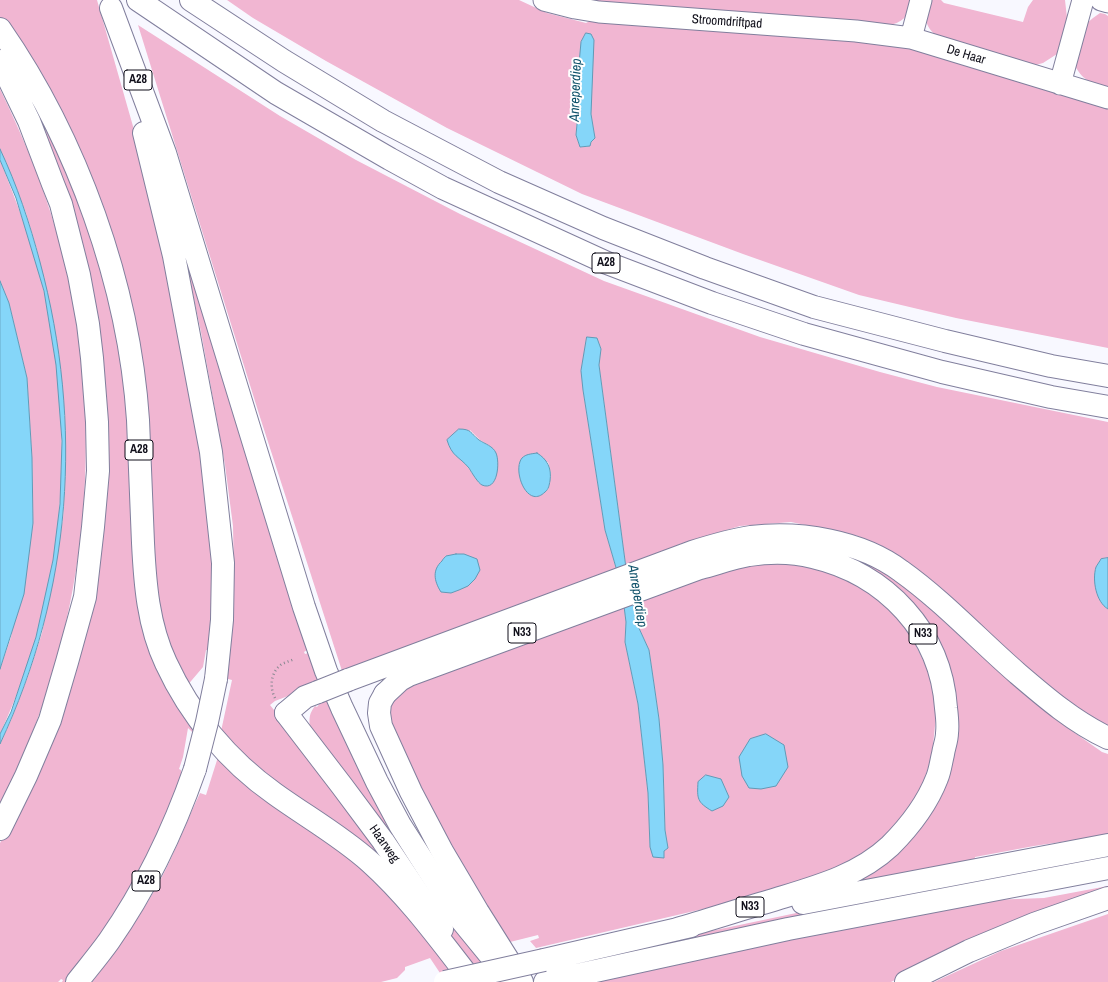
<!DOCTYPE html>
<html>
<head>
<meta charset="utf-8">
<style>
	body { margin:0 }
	canvas { display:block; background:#f8f8ff }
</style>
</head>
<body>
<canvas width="1108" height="982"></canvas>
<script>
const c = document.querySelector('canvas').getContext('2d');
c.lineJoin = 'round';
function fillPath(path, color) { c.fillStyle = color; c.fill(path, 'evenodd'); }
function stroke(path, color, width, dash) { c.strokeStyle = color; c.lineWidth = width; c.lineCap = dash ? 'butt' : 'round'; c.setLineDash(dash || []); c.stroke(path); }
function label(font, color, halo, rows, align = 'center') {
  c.font = font + ' "Archivo Narrow",sans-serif'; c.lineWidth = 4; c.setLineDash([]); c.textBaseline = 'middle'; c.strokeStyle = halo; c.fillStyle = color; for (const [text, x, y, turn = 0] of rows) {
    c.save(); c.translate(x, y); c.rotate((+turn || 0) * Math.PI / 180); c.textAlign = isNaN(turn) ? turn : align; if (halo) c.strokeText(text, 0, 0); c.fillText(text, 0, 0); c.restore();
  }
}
fillPath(new Path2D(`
	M 0,0 L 97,0 L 164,235 L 215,543 L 212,651 L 206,650 L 203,667 L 186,687 L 159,619 L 119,276 L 0,20 Z
	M 227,0 L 519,0 L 547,13 L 586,23 L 594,19 L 885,42 L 1108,104 L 1108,348 L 956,318 L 859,295 L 743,254 L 582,194 L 447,128 L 326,61 L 253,18 ZM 591,34 L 591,114 L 595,138 L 587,147 L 580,147 L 576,135 L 577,124 L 579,64 L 585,35 Z
	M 573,0 L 913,0 C 909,16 903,23 886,26 Z
	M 928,0 L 941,0 L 944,3 L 1023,22 L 1028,7 L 1033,0 L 1065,0 L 1067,18 L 1065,31 L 1057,54 L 1043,63 L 1032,66 L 937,36 C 923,25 925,16 928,0 Z
	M 1100,13 L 1105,14 L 1108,16 L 1108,87 C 1092,83 1084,82 1075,66 L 1086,24 L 1093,18 Z
	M 138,25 L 280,116 L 356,160 L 460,214 L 604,281 L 760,337 L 880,372 L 937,387 L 1108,422 L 1108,558 L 1101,559 L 1106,608 L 1108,609 L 1108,729 L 1054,694 L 934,583 L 904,559 L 858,536 L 791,522 L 740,526 L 680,544 L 641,563 L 626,568 L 599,365 L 601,349 L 597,338 L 587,338 L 583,390 L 605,530 L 617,571 L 343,674 L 259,414 ZM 470,430 L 480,440 L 491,447 L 478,481 L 475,476 L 466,465 ZM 548,462 L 551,474 L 548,490 L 520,480 L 519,464 Z
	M 9,65 L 60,156 L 84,204 L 122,340 L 139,569 L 189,715 L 373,871 L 461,982 L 446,982 L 430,958 L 405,967 L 405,970 L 397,978 L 381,982 L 92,982 C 114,954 135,924 153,893 C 172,861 184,827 200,793 L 206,795 L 218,757 L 188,728 L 183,757 L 179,769 L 181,770 L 181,773 L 185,777 L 147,866 L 69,982 L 62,982 L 63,980 L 61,979 L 58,982 L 0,982 L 0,843 L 16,814 L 74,666 L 101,365 Z
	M 0,89 C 26,143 49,198 63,257 C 108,441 86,636 0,806 L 0,744 L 11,720 L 28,676 L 42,633 L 63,519 L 65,480 L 65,413 L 37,250 L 26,213 L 0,149 Z
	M 0,160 C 17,203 34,247 44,292 C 77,441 65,595 0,734 L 0,669 L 11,637 L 33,523 L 32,458 L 27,378 L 9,303 L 0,281 Z
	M 171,192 L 307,639 L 304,640 L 307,650 L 304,652 L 305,654 L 312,652 L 322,679 L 301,691 L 275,701 L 270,705 L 302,745 L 405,885 L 291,799 L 220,736 L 232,680 L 228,679 L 228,673 L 232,628 L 234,576 L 233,526 L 225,465 L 201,332 Z
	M 837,553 L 875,565 L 905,585 L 1055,719 L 1102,752 L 1108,754 L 1108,838 L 1088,842 L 1081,839 L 1034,846 L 975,857 L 974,863 L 830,888 L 893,854 L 956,713 L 898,589 L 867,566 Z
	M 792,562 L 836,575 L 865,589 L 890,610 L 911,636 L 931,676 L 936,716 L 932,755 L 920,793 L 884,843 L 855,862 L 750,898 L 536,948 L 530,941 L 539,938 L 538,935 L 506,943 L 432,820 L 387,719 L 388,706 L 411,683 L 624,606 L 626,622 L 625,642 L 638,704 L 648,793 L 650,847 L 652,850 L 664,851 L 668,848 L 665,830 L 663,765 L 659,719 L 654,684 L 649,650 L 638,626 L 633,603 L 733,566 Z
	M 330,698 L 502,982 L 482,982 L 387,838 L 310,728 C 309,718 309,714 315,706 L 317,707 L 322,701 Z
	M 1108,851 L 1108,860 L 555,972 L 550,965 L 981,874 Z
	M 1108,886 L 1108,893 L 905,975 L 891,982 L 572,982 L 990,900 L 1044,898 Z
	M 1108,914 L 1108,982 L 934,982 L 1001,951 Z`), '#f1b6d2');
const water = new Path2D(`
	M 586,33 L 591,34 L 594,40 L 591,114 L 595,138 L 591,142 L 590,146 L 580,147 L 576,135 L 577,124 L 579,64 L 581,42 Z
	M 0,149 C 17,185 30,224 40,262 C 84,426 72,590 0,744 L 0,734 L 11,712 L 36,637 L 53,560 L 60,504 L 62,441 L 56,365 L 44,291 L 16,198 L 0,160 Z
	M 0,281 L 9,303 L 27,378 L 32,458 L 33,523 L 24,594 L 0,669 Z
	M 587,337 L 597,338 L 601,349 L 599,365 L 626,568 L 617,571 L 605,530 L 583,390 L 581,371 Z
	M 459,429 C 472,429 470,433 479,440 C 485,444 493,446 496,453 C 500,462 498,492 482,485 C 478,483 472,473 469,468 C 459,456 452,457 447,440 Z
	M 537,453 C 547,459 552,468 550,481 C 549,485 549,489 545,492 C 527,510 512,470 522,458 C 526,454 531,454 537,453 Z
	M 456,554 L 464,554 L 477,559 L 480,570 L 475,579 L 468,586 L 459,590 L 451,593 L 441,592 C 434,581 432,570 442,561 C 442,560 446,556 446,556 C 449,555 453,555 456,554 Z
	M 1108,558 L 1108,609 C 1096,602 1092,580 1096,567 C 1097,565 1100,561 1101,559 Z
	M 633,603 L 638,626 L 649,650 L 654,684 L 659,719 L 663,765 L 665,830 L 668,848 L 664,851 L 664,858 L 653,857 L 650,847 L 648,793 L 638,704 L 625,642 L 626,622 L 624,606 Z
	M 766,734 L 784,745 L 788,767 L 776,786 L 761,789 L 749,788 L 742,776 L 739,757 L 750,739 Z
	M 706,775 L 721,779 L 729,797 L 723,806 L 712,811 C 697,802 697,799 698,782 Z`);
fillPath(water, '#85d6f9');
stroke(water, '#629ab6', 1);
const minor = new Path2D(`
	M 544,0 L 575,8 L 599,12 L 856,31 L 911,38 L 1108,98
	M 1101,0 L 1108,2
	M 911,38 L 921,0
	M 1060,84 L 1083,0`);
const major = new Path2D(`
	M 385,694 L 380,703 L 379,713 L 381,726 L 411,792 L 442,851 L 478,912 L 522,982
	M 286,713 L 342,786 L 383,841 L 442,929`);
const highway = new Path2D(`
	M 138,0 L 276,93 L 390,159 L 443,188 L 607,263 L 712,303 L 804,334 L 942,372 L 1051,397 L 1108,407
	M 191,0 L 284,61 L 383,121 L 499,182 L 603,228 L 705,268 L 814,307 L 945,341 L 1051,366 L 1108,376
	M 111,8 L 165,153 L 304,607 L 326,671 L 342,708 L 377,782 L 400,825 L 458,916 L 512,982
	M 0,29 C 77,140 129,285 138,420 C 140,461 141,502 143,543 C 145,583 148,625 166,663 C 190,715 228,761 275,794 C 307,817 341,836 370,862 C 409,897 440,940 472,981
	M 0,61 L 29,121 L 53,184 L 61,204 L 79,275 L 88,324 L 92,358 L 97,422 L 98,471 L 93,527 L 85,597 L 67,662 L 50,720 L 26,776 L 0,829
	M 144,133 L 174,256 L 211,452 L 223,563 L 222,620 L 216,679
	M 348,680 L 692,552 C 711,546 731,540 751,537 C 800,531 861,541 901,571 C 943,601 978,639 1017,673 C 1045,697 1074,722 1108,738
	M 385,694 L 400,680 L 409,675 L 700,568 C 716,564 732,558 749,555 C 769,552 793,552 813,557 C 886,574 941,632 946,708 C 947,716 948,725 947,733 C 947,740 944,747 943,754 C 941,762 940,771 937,778 C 927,804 909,827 890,846 C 857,877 812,888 770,901 C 739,910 708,920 677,929
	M 286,713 L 305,697 L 318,692
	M 803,903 L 1108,845
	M 544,960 L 691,926
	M 77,982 C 88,968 99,955 109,941 C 146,888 174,829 195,769
	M 545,982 L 788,929 L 1108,868
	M 906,982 L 969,951 L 1034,924 L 1108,898`);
stroke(minor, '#817f9d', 23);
stroke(major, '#817f9d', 24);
stroke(highway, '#817f9d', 24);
stroke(new Path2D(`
	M 275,698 C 269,687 271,671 282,664 C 286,662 290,661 294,659`), '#888891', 2.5, [1, 3]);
stroke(minor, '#fff', 21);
stroke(major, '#fff', 22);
stroke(highway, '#fff', 22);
const highwayBridge = new Path2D(`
	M 318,692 L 348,680
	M 195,769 L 207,722 L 216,679
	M 445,982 L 544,960`);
stroke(highwayBridge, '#817f9d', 24, []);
stroke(highwayBridge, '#fff', 22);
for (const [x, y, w] of [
	[138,80,28],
	[606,263,28],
	[139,450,28],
	[522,633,28],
	[923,634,28],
	[146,881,28],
	[750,907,28]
]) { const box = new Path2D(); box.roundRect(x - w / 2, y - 10, w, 20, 3); c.fillStyle = '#fff'; c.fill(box); stroke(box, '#100f1a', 1); }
label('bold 12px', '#100f1a', null, [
	["A28",138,80],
	["A28",606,263],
	["A28",139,450],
	["N33",522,633],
	["N33",923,634],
	["A28",146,881],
	["N33",750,907]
]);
label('13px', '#100f1a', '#fff', [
	["Stroomdriftpad",727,22,4],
	["De Haar",966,55,17],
	["Haarweg",384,844,55]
]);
label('italic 14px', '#10536b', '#fff', [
	["Anreperdiep",576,90,-88],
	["Anreperdiep",637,596,81]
]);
</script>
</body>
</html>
